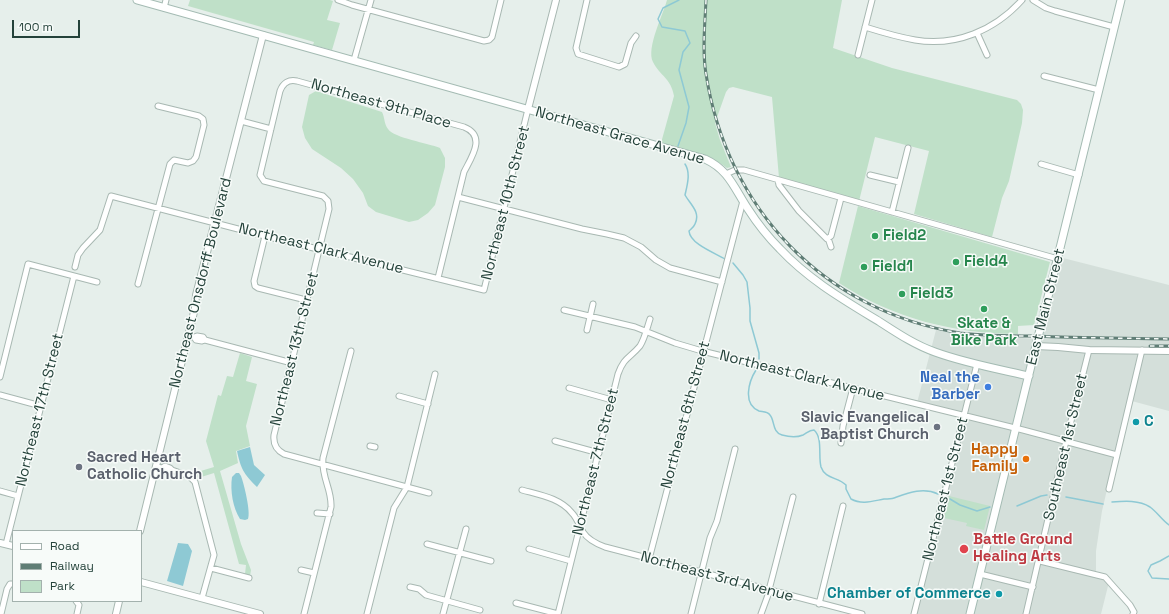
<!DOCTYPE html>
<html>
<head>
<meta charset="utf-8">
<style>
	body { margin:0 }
	#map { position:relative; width:1169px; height:614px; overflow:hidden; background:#e6efeb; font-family:"Space Grotesk",sans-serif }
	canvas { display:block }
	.legend { position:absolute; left:12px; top:530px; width:130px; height:72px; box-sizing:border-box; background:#f7fbf9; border:1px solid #a3b1ad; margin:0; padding:5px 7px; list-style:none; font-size:12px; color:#24423a }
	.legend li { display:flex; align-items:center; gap:8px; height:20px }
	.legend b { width:20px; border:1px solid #a3b1ad }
	.scale { position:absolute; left:12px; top:20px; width:68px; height:18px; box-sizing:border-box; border:2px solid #24423a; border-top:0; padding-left:5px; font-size:12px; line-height:14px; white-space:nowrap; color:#24423a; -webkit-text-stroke:3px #f7fbf9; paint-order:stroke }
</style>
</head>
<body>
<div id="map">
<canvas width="1169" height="614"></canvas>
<ul class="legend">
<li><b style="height:5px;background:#fff"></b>Road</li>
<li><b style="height:5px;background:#5f7d75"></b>Railway</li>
<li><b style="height:11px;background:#bfe0c8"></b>Park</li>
</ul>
<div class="scale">100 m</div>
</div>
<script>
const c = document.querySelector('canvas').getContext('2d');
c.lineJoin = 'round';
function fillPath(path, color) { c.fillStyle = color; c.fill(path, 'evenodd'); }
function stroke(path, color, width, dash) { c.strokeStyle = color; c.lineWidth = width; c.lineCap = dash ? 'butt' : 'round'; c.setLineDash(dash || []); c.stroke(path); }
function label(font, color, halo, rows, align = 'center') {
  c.font = font + ' "Space Grotesk",sans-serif'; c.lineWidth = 3; c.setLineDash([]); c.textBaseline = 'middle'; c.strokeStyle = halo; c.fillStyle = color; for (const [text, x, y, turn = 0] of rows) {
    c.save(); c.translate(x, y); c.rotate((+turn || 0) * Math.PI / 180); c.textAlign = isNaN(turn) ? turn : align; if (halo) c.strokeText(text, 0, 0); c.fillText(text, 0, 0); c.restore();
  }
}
fillPath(new Path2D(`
	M 1063,258 L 1169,285 L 1169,411 L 1128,400 L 1102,511 L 1096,551 L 1096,575 L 1105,578 L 1109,582 L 1101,614 L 912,614 L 964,415 L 917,403 L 936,330 L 973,336 L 1042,339 Z`), '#d4dfda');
fillPath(new Path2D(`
	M 190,0 L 330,0 L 333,1 L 327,20 L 340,23 L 332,50 L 313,45 L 314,42 L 188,6 Z
	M 667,0 L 842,0 L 833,48 L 892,68 L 1017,100 L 1021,104 L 1023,110 L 1022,123 L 1009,181 L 1002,198 L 992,237 L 914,214 L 929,151 L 875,137 L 859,201 L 779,178 L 772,97 L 733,87 L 729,88 L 726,92 L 715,123 L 720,140 L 731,167 L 727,168 C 708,153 684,150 661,143 L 674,96 C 671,78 660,76 653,62 C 646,48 663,15 667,0 Z
	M 316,91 L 382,112 C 385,118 384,124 388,129 C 394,138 428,143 440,148 L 445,158 L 445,167 L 435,205 L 428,213 L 418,220 L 409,222 L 376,212 L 368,206 L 363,193 L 353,179 L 341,168 L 312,149 L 305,138 L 302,127 L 309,95 Z
	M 858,206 L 1050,262 L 1034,325 L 1018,326 L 1018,334 C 955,334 892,318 839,283 Z
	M 240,353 L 252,357 L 246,381 L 257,384 L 246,426 L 250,446 L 236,451 L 238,463 L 220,471 L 241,544 L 251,570 L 250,576 L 245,574 L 246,565 L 239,564 L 214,473 L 198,478 L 194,473 L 214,467 L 206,441 L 218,395 L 221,396 L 227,376 L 233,377 Z
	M 949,496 L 990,506 L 984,530 L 966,526 L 967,523 L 944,518 Z`), '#bfe0c8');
fillPath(new Path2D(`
	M 250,447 L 254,465 L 265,475 L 257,487 C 243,473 241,469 237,451 Z
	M 236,473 L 239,473 L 241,476 C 244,484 251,512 248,519 L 245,520 L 240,519 C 233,508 230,491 232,477 Z
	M 178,543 L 188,544 L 192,551 L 183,586 L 167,581 Z`), '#8ec9d4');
stroke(new Path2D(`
	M 678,146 L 686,123 L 689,107 L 679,70 L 683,52 L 690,43 L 685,31 L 662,27 L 658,19 L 663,8 L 679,0
	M 685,164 C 691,173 687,186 685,195 C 690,204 701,212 695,224 C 694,227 691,229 689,231 C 690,244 715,253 725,259
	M 733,263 L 743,275 L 747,282 L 750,308 L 750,321 L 759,353 L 759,359
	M 756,370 C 749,381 742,404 759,411 C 762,412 767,411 770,415 C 775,421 772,432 782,435 C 789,437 796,438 803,435 C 807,433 809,430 814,430 C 823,438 818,456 821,467 C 825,479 838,477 846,485 L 846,489 L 851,499 C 862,505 873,501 884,499 C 888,499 891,499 894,498 C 908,493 923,487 938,494
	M 1066,497 L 1103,504
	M 950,499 L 960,505 L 977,511 L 990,507
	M 1112,502 C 1125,501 1139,500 1150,507 C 1157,512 1162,520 1169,525
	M 1017,506 L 1041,496 L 1047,495
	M 1169,556 L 1160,561 L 1151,565 L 1148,571 L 1152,578 L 1169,579`), '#8ec9d4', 1.5);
const minor = new Path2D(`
	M 338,0 L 352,5 L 484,41 L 489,40 L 492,37 L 501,0
	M 587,0 L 576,48 L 578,54 L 619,67 L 625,64 L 631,43 L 636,36
	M 1033,0 L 1046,8 L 1055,11 L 1114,27
	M 164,8 L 166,0
	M 865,27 C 881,32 898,37 915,40 C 956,47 995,30 1022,0
	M 977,33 L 987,55
	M 858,55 L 872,0
	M 354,60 L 371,0
	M 1044,76 L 1099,90
	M 241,121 L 271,129
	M 1041,164 L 1079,175
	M 726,174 L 735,170 L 744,170 L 1058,259
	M 870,175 L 899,182
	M 778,180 L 779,185 L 799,211 L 827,239 L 831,236 L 841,198
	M 458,197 L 582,229 L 607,234 L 624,238 L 641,247 L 656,260 L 670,268 L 722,282
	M 892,212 L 908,148
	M 265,236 L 254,281 L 255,286 L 258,288 L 306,300
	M 828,238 L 831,247
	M 75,267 L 78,255 L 83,248 L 100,230 L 111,196 L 265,236 L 484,290 L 528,109
	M 138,284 L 170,164 L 174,160 L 188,163 L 193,161 L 196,157 L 204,125 L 203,119 L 199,116 L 158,106
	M 564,310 L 635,327 L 675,343 L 702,351 L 1023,430 L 1117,455
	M 587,330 L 593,304
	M 188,336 L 194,337 L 196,340 L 202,341 L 205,340 L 292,363
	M 194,337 L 197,336 L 203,337 L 205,340
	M 0,377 L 28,264 L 97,282
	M 569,388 L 612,400
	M 0,395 L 41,406
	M 399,396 L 428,404
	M 555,441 L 599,453
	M 841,443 L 843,426 L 853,388
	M 370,446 L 375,447
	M 156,467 L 162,468 L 164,471 L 169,472 L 172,470 L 189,476 L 195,482 L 214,555 L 202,598
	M 162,468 L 165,466 L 170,468 L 172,470
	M 1109,489 L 1142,350
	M 522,490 C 540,495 560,498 572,513 C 577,518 579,525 583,532 C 588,540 597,544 605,547 L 862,614
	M 0,491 L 18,496
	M 429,493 L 284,454 C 276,450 273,444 274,435 L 329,209 L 328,201 L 323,196 L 264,181 L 260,175 L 280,91 C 283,83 289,79 297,81 L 464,127 C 487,136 471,158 464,172 L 438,278
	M 317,513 L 330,514
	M 6,544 L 74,276
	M 427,544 L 491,561
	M 529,549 L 571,561
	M 649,559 L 743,201
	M 1040,561 L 1105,577 L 1130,605 L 1134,612 L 1133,614
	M 211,568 L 249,578
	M 301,570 L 314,573
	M 980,574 L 1033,587
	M 410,587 L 419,589 L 426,595 L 480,610
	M 769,590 L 793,497
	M 76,601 L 79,605 L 77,614
	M 516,603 L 558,614
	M 819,604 L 843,506
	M 1,614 L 7,589 L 10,584 L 13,584
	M 304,614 L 331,507 C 332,489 321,477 323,458 L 351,351
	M 367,614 L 394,508 L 407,487 L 435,374
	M 443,614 L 466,529
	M 558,614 L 618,374 C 624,357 630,358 640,346 C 645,338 647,328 650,319
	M 691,614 L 710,538 L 717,521 L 735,449
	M 761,614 L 768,595 L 771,591
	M 914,614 L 977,364
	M 1026,614 L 1066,441 L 1089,350`);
const tertiary = new Path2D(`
	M 528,109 L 556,0
	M 1036,346 L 1058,347 L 1089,350 L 1169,351
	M 140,531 L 195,308 L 196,295 L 263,35
	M 0,543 L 13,546
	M 141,582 L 260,614
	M 116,614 L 119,601`);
const secondary = new Path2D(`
	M 137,0 L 705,159 C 729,170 734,188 748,209 C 757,223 768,237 780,249 C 809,280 844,300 880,322 C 897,333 915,345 935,352 C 965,363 998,369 1029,376
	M 970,614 L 1121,0`);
stroke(minor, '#a8b8b2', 7);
stroke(tertiary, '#a8b8b2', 8);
stroke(secondary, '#a4bbb3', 9);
stroke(minor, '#fff', 5);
stroke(tertiary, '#fff', 6);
stroke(secondary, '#fff', 7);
const rail = new Path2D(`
	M 706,0 C 705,24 702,50 706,74 C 727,209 824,311 960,333 C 984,336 1009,336 1034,336 C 1079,338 1124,338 1169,339
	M 1150,346 L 1169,346`);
stroke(rail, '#5f7d75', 3);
stroke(rail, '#f7fbf9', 1.5, [4.5]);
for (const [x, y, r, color] of [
	[875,236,4,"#2e9e5b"],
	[956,262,4,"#2e9e5b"],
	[864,267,4,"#2e9e5b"],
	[902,294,4,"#2e9e5b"],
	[984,309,4,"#2e9e5b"],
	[988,387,4,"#3f7fe0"],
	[1136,422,4,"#0f9aa8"],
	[937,427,4,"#6b7280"],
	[1026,459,4,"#e8710a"],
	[79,467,4,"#6b7280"],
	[964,549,5,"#e0444e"],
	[999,594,4,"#0f9aa8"]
]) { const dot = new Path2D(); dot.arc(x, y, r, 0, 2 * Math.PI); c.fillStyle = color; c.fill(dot); stroke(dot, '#f7fbf9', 1.5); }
label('15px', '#24423a', '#f7fbf9', [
	["Northeast 9th Place",381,104,16],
	["Northeast Grace Avenue",620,136,16],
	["Northeast 10th Street",506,203,-76],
	["Northeast Clark Avenue",321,249,14],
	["Northeast Onsdorff Boulevard",201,283,-76],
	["East Main Street",1046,307,-76],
	["Northeast 13th Street",295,349,-76],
	["Northeast Clark Avenue",802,376,14],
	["Northeast 17th Street",40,410,-76],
	["Northeast 6th Street",686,415,-75],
	["Southeast 1st Street",1066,447,-77],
	["Northeast 7th Street",596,462,-76],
	["Northeast 1st Street",946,489,-76],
	["Northeast 3rd Avenue",717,577,15]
]);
label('bold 15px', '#27864d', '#f7fbf9', [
	["Field2",883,236],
	["Field4",964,262],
	["Field1",872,267],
	["Field3",910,294],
	["Skate &",984,324,"center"],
	["Bike Park",984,341,"center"]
], 'left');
label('bold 15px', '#366cbe', '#f7fbf9', [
	["Neal the",980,378],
	["Barber",980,395]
], 'right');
label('bold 15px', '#5b616d', '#f7fbf9', [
	["Slavic Evangelical",929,418],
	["Baptist Church",929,435],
	["Sacred Heart",87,458,"left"],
	["Catholic Church",87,475,"left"]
], 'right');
label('bold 15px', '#0d838f', '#f7fbf9', [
	["C",1144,422],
	["Chamber of Commerce",991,594,"right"]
], 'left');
label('bold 15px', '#c56008', '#f7fbf9', [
	["Happy",1018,450],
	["Family",1018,467]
], 'right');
label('bold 15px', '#be3a42', '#f7fbf9', [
	["Battle Ground",973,540],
	["Healing Arts",973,557]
], 'left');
</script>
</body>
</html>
